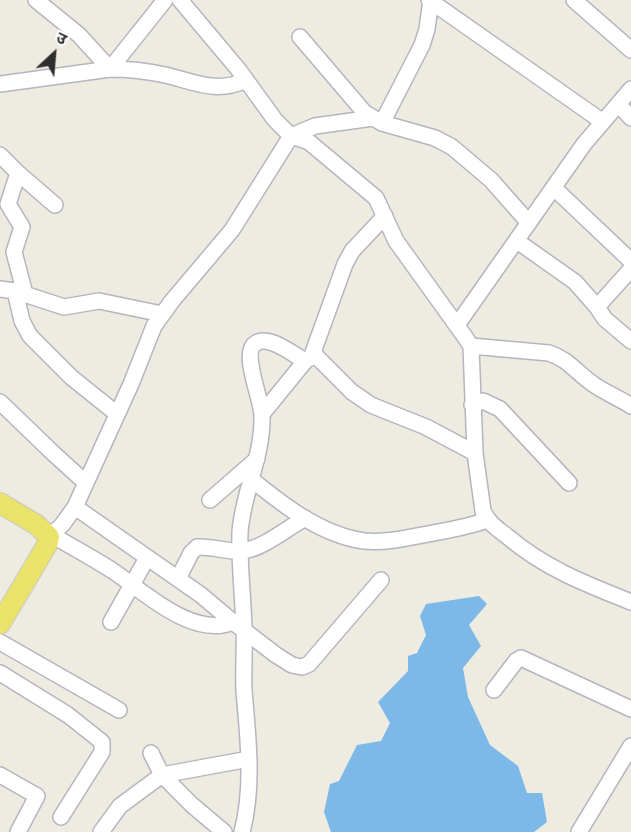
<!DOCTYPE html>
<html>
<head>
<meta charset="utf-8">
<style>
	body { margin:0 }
	#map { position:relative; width:631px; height:832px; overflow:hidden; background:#eeebe1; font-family:Barlow,"Noto Sans Devanagari",sans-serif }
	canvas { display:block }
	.north { position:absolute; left:24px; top:24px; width:60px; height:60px; -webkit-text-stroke:4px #fff; paint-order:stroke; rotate:26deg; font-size:16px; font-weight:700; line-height:24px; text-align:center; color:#2e2e2e }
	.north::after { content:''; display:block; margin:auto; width:21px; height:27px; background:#2e2e2e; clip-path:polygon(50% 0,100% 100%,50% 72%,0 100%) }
</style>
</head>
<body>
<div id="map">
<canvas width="631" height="832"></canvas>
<div class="north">उ</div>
</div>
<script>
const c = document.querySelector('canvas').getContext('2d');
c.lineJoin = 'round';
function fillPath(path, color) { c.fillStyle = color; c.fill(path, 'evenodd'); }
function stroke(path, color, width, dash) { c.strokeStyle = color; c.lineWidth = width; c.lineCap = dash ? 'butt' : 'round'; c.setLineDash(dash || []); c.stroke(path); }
fillPath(new Path2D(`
	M 479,596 L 487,604 L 469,625 L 481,646 L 463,668 L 468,697 L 490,745 L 518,766 L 527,793 L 542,793 L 547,822 L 534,832 L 331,832 L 324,812 L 330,784 L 339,781 L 357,745 L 381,741 L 390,723 L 378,702 L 408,671 L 408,656 L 417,653 L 426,635 L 420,616 L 426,604 Z`), '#7cb9e9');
const minor = new Path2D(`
	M 36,0 L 79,35 L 110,69 L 165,0
	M 180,0 L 238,69 L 275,120 L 291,136 L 309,142 L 376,198 L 396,241 L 465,337 L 471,346 L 475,453 L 483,511 C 488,523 498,529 508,537 C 546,569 586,584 631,602
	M 429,0 L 603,122
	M 574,0 L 631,50
	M 300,37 L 365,113 L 382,123 L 435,138 L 452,147 L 491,180 L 529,223
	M 0,84 L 110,69 C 128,69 147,71 165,75 C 195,82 217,94 246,80
	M 618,104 L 631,118
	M 382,123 L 422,45 L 427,29 L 431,0
	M 0,155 L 18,173 L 55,205
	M 18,173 L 8,204 L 22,227 L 14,252 L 25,294
	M 554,188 L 631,261
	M 517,241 L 575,282 L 597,307 L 631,269
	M 0,289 L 15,291 L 64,307 L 99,301 L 162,314
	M 15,291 L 22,321 L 30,336 L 71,377 L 117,414
	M 597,307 L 605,319 L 631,341
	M 457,325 L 584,144 L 631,89
	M 471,346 L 549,353 C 568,359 577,373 593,384 C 604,392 619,398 631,406
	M 314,354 L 352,392 L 371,405 L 426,427 L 475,453
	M 0,402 L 54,454 L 86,483
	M 472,405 L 483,401 L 500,409 L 569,483
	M 262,414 L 306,360
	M 251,479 C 283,505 321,535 364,541 C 385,543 408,538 428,534 C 449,530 468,527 487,520
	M 210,500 L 257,459
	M 75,507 L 201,595 L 233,622 L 276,655 L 292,665 L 302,667 L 309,664 L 381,580
	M 52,535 C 72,547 93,558 113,571 C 143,591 193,639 233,622
	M 49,537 L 62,525 L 75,507 L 131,384 L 154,326 L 172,301 L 232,230 L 291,136 L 315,126 L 373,118
	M 178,579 L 191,553 L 197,547 C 212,546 226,552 241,551 C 261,550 288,528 305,518
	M 111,622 L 147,558
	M 0,642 L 119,710
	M 0,673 L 68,715 L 102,742 L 102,752 L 61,817
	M 494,690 L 516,661 L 521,658 L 631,709
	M 151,753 L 162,775 L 192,805 L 224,832
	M 0,775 L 37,796 L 18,832
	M 101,832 L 120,806 L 162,775 L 249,759
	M 242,832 C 254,787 248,737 244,691 C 243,670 245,649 244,628 C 243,596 239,564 240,532 C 243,492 263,456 262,416 C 262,399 240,352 256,343 C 269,335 291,353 302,359 L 306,360 L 311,358 L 345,264 L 352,251 L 385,216
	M 579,832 L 631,746`);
const major = new Path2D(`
	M 0,503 L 37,525 L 49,537 L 47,545 L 0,624`);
stroke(minor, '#b5b5c0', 18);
stroke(major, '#c9c9c9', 22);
stroke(minor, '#fff', 15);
stroke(major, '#eae26b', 20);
</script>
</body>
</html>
